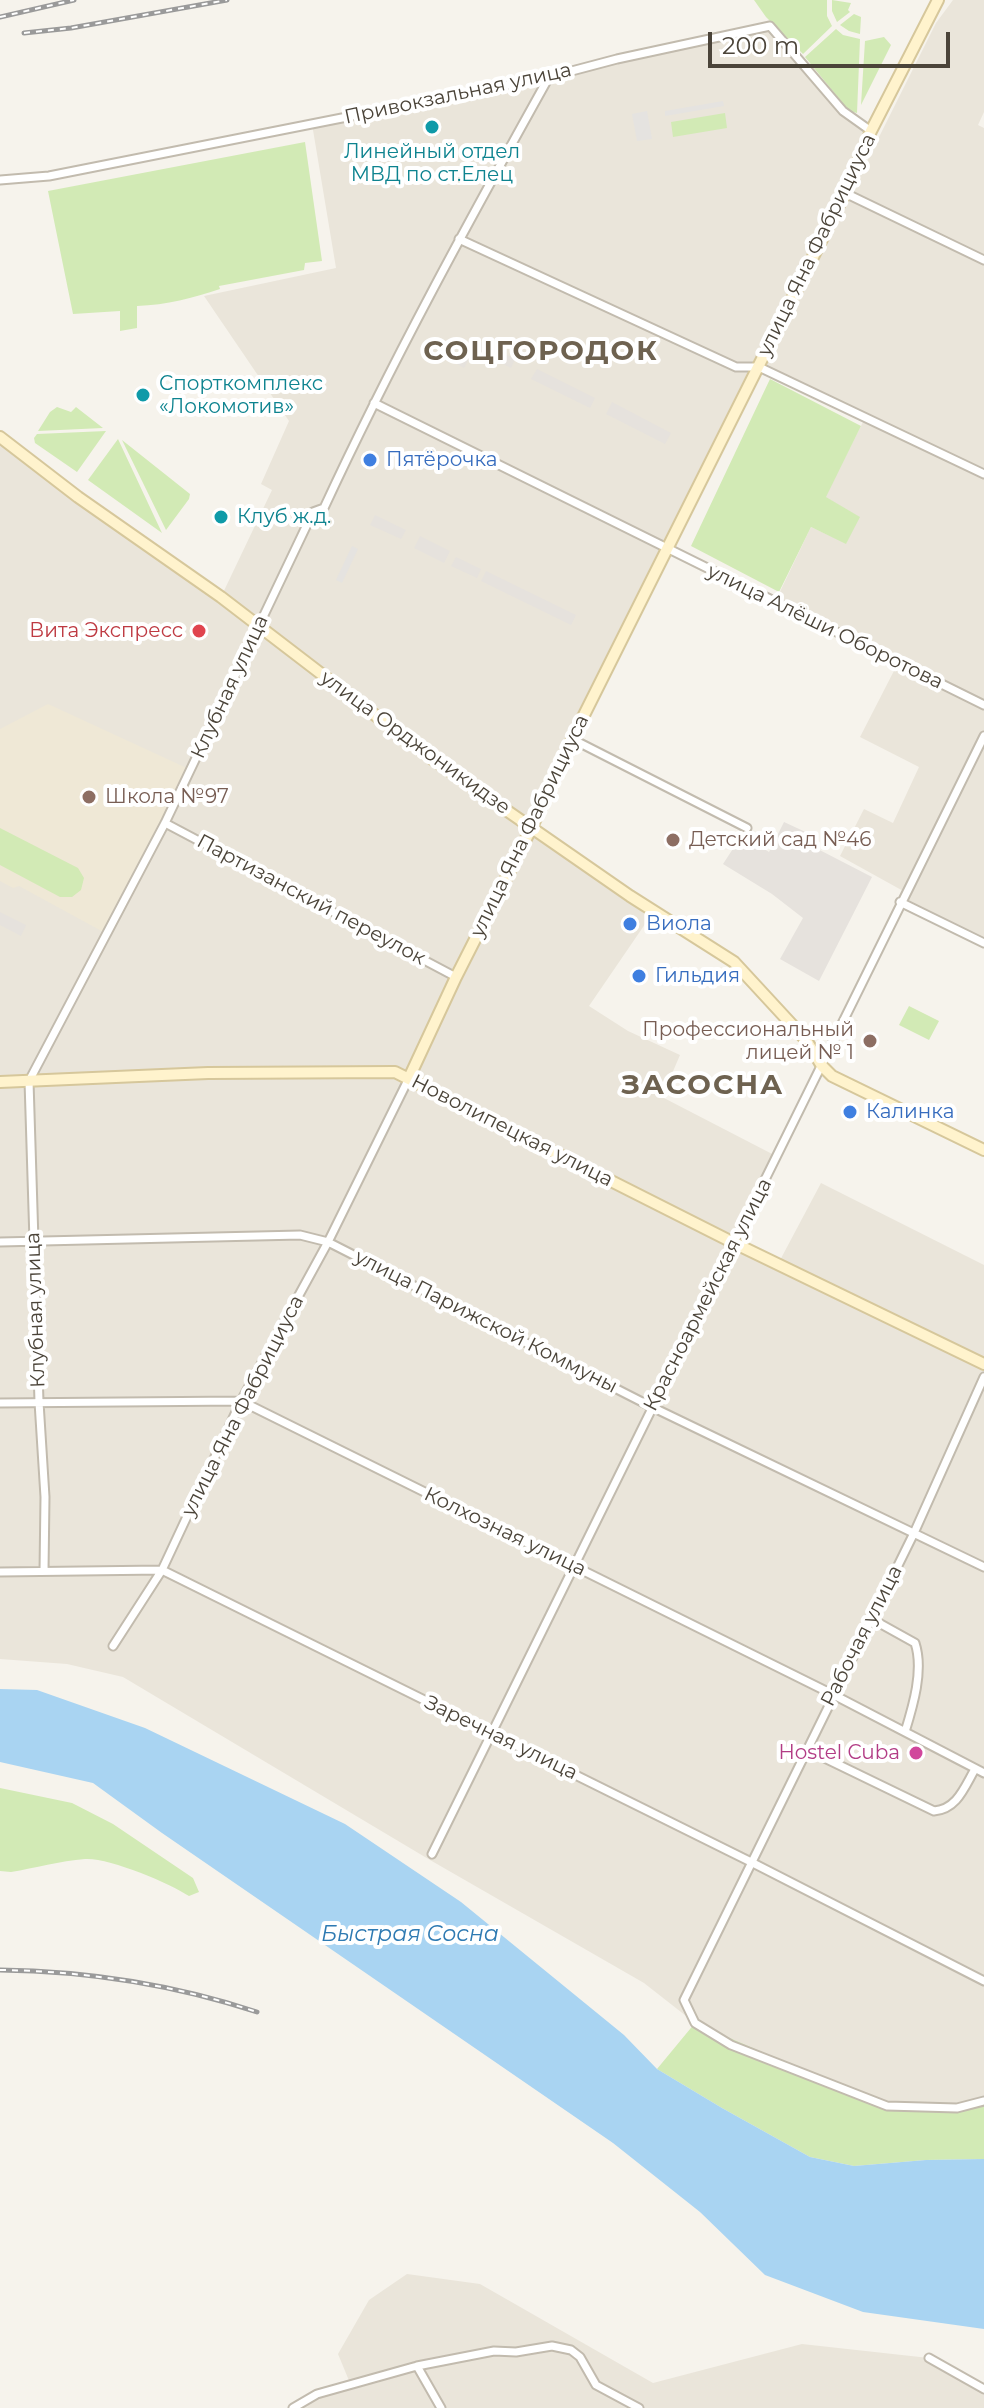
<!DOCTYPE html>
<html>
<head>
<meta charset="utf-8">
<style>
	body { margin:0 }
	#map { position:relative; width:984px; height:2408px; overflow:hidden; background:#f6f3ec; font-family:Montserrat,sans-serif }
	canvas { display:block }
	.scale { position:absolute; left:708px; top:32px; width:242px; height:36px; box-sizing:border-box; border:4px solid #4b4439; border-top:0; padding-left:10px; font-size:24px; line-height:28px; white-space:nowrap; color:#4b4439; -webkit-text-stroke:6px #fff; paint-order:stroke }
</style>
</head>
<body>
<div id="map">
<canvas width="984" height="2408"></canvas>
<div class="scale">200 m</div>
</div>
<script>
const c = document.querySelector('canvas').getContext('2d');
c.lineJoin = 'round';
function fillPath(path, color) { c.fillStyle = color; c.fill(path, 'evenodd'); }
function stroke(path, color, width, dash) { c.strokeStyle = color; c.lineWidth = width; c.lineCap = dash ? 'butt' : 'round'; c.setLineDash(dash || []); c.stroke(path); }
function label(font, color, halo, rows, align = 'center') {
  c.font = font + ' Montserrat,sans-serif'; c.lineWidth = 8; c.setLineDash([]); c.textBaseline = 'middle'; c.strokeStyle = halo; c.fillStyle = color; for (const [text, x, y, turn = 0] of rows) {
    c.save(); c.translate(x, y); c.rotate((+turn || 0) * Math.PI / 180); c.textAlign = isNaN(turn) ? turn : align; if (halo) c.strokeText(text, 0, 0); c.fillText(text, 0, 0); c.restore();
  }
}
fillPath(new Path2D(`
	M 953,0 L 984,0 L 984,112 L 978,125 L 984,128 L 984,941 L 900,902 L 905,892 L 840,856 L 864,809 L 893,823 L 919,767 L 860,737 L 898,663 L 775,602 L 811,527 L 846,543 L 859,517 L 825,497 L 865,418 L 759,367 L 531,828 L 654,911 L 589,1006 L 628,1031 L 680,1055 L 662,1097 L 778,1157 L 734,1243 L 778,1264 L 821,1183 L 984,1265 L 984,2101 L 957,2108 L 887,2106 L 731,2045 L 695,2023 L 644,1983 L 430,1860 L 123,1677 L 67,1664 L 0,1659 L 0,437 L 221,597 L 272,490 L 261,484 L 289,421 L 204,296 L 336,268 L 312,124 L 549,77 L 770,26 L 843,111 L 871,131 L 848,189 L 861,173 L 936,23 Z
	M 407,2274 L 480,2284 L 653,2383 L 802,2344 L 929,2358 L 984,2389 L 984,2408 L 294,2408 L 350,2383 L 338,2354 L 369,2300 Z`), '#eae5da');
fillPath(new Path2D(`
	M 471,337 L 515,359 L 511,368 L 474,350 L 464,368 L 457,364 Z
	M 537,369 L 595,398 L 590,408 L 531,379 Z
	M 612,402 L 671,433 L 665,444 L 606,414 Z
	M 375,515 L 406,530 L 401,539 L 370,525 Z
	M 420,536 L 450,551 L 444,563 L 414,548 Z
	M 456,557 L 481,569 L 477,578 L 451,566 Z
	M 486,571 L 576,615 L 571,625 L 481,581 Z
	M 784,822 L 812,835 L 808,844 L 872,877 L 819,981 L 780,959 L 803,918 L 772,894 L 723,864 L 742,835 L 769,852 Z
	M 0,912 L 26,925 L 21,936 L 0,925 Z`), '#e6e2dd');
fillPath(new Path2D(`
	M 48,704 L 191,770 L 107,934 L 19,886 L 13,888 L 0,881 L 0,729 Z`), '#efe8d6');
fillPath(new Path2D(`
	M 754,0 L 827,0 L 827,16 L 832,26 L 803,54 L 766,17 Z
	M 832,0 L 851,3 L 848,10 L 850,12 L 837,22 L 832,11 Z
	M 854,14 L 861,17 L 860,34 L 849,31 L 840,25 Z
	M 836,29 L 843,35 L 860,39 L 857,113 L 849,111 L 805,57 Z
	M 884,37 L 891,45 L 861,105 L 865,41 Z
	M 725,113 L 727,128 L 673,137 L 671,122 Z
	M 305,142 L 322,261 L 305,263 L 304,270 L 219,286 L 220,289 C 193,298 167,305 137,306 L 137,328 L 120,331 L 120,311 L 73,314 L 48,191 Z
	M 770,379 L 861,426 L 826,497 L 860,517 L 846,544 L 811,527 L 779,592 L 691,546 Z
	M 57,407 L 71,412 L 76,407 L 103,428 L 38,431 L 50,412 Z
	M 106,431 L 77,472 L 35,443 L 34,438 L 37,434 Z
	M 118,439 L 162,533 L 88,480 Z
	M 122,440 L 190,494 L 189,499 L 166,530 Z
	M 0,828 L 78,868 L 84,878 L 81,890 L 72,897 L 60,897 L 0,865 Z
	M 909,1006 L 939,1021 L 929,1040 L 899,1025 Z
	M 0,1788 L 72,1803 L 113,1824 L 193,1878 L 199,1892 L 189,1896 C 170,1883 107,1857 85,1859 C 60,1861 35,1868 11,1872 L 0,1871 Z
	M 695,2023 L 887,2106 L 957,2108 L 984,2101 L 984,2159 L 926,2160 L 854,2166 L 810,2157 L 722,2108 L 657,2069 Z`), '#d2eab5');
fillPath(new Path2D(`
	M 723,101 L 724,106 L 665,116 L 665,111 Z
	M 647,111 L 652,139 L 637,141 L 632,114 Z
	M 352,546 L 358,549 L 342,583 L 336,580 Z`), '#e5e3e0');
fillPath(new Path2D(`
	M 0,1689 L 37,1690 L 145,1728 L 345,1824 L 461,1902 L 624,2035 L 657,2069 L 722,2108 L 810,2157 L 854,2166 L 926,2160 L 984,2159 L 984,2329 L 863,2312 L 765,2275 L 700,2212 L 613,2143 L 162,1833 L 93,1783 L 0,1762 Z`), '#a9d4f2');
const street = new Path2D(`
	M 0,180 L 49,176 L 549,77 L 617,59 L 770,26 L 843,111 L 871,131
	M 845,193 L 984,260
	M 459,239 L 736,367 L 759,367 L 984,474
	M 374,403 L 984,705
	M 572,739 L 747,828
	M 165,823 L 456,977
	M 900,902 L 984,943
	M 0,1242 L 300,1235 L 328,1242 L 652,1407 L 984,1567
	M 984,1377 L 914,1533 L 684,2000 L 695,2023 L 731,2045 L 887,2106 L 957,2108 L 984,2101
	M 0,1403 L 241,1401 L 832,1694 L 984,1773
	M 44,1571 L 45,1497 L 39,1402 L 29,1081 L 165,823 L 313,512 L 324,508 C 392,361 470,219 549,77
	M 0,1572 L 162,1570 L 751,1862 L 984,1981
	M 870,1618 L 915,1643 C 924,1670 913,1706 905,1732
	M 113,1646 L 162,1570 L 241,1401 L 328,1242 L 409,1078
	M 806,1749 L 934,1811 C 957,1809 964,1788 975,1769
	M 432,1854 L 984,736
	M 929,2358 L 984,2389
	M 417,2366 L 494,2351 L 516,2352 L 552,2346 L 571,2350 L 580,2357 L 596,2385 L 639,2408
	M 293,2408 L 317,2394 L 417,2366 L 441,2408`);
const secondary = new Path2D(`
	M 0,437 L 78,497 L 221,597 L 431,758 L 630,896 L 734,962 L 806,1040 L 822,1066 L 832,1076 L 984,1150
	M 409,1078 L 456,977 L 531,829 L 577,729 L 845,193 L 871,131 L 938,0
	M 0,1082 L 208,1073 L 395,1072 L 734,1243 L 984,1364`);
stroke(street, '#c2bbae', 11);
stroke(secondary, '#d6c79b', 14);
stroke(street, '#fff', 7);
stroke(secondary, '#fff3cd', 10);
const rail = new Path2D(`
	M 0,17 L 74,0
	M 24,33 L 71,28 L 227,0
	M 0,1970 C 86,1971 175,1985 257,2012`);
stroke(rail, '#9a9a9a', 5);
stroke(rail, '#fff', 2, [6]);
for (const [x, y, r, color] of [
	[432,127,8,"#0f9aa8"],
	[143,395,8,"#0f9aa8"],
	[370,460,8,"#3f7fe0"],
	[221,517,8,"#0f9aa8"],
	[199,631,8,"#e0444e"],
	[89,797,8,"#8d6e63"],
	[673,840,8,"#8d6e63"],
	[630,924,8,"#3f7fe0"],
	[639,976,8,"#3f7fe0"],
	[870,1041,8,"#8d6e63"],
	[850,1112,8,"#3f7fe0"],
	[916,1753,8,"#d1479c"]
]) { const dot = new Path2D(); dot.arc(x, y, r, 0, 2 * Math.PI); c.fillStyle = color; c.fill(dot); stroke(dot, '#fff', 3); }
label('20px', '#4b4439', '#fff', [
	["Привокзальная улица",458,94,-12],
	["улица Яна Фабрициуса",817,245,-64],
	["улица Алёши Оборотова",825,627,26],
	["Клубная улица",230,687,-65],
	["улица Орджоникидзе",415,743,36],
	["улица Яна Фабрициуса",530,826,-64],
	["Партизанский переулок",311,900,28],
	["Новолипецкая улица",512,1131,27],
	["Красноармейская улица",708,1295,-63],
	["Клубная улица",36,1310,-92],
	["улица Парижской Коммуны",486,1322,27],
	["улица Яна Фабрициуса",243,1406,-63],
	["Колхозная улица",505,1532,26],
	["Рабочая улица",862,1636,-63],
	["Заречная улица",501,1738,26]
]);
label('20px', '#0d838f', '#fff', [
	["Линейный отдел",432,152,"center"],
	["МВД по ст.Елец",432,175,"center"],
	["Спорткомплекс",159,384],
	["«Локомотив»",159,407],
	["Клуб ж.д.",237,517]
], 'left');
label('20px', '#366cbe', '#fff', [
	["Пятёрочка",386,460],
	["Виола",646,924],
	["Гильдия",655,976],
	["Калинка",866,1112]
], 'left');
label('20px', '#be3a42', '#fff', [
	["Вита Экспресс",183,631]
], 'right');
label('20px', '#785e54', '#fff', [
	["Школа №97",105,797],
	["Детский сад №46",689,840],
	["Профессиональный",854,1030,"right"],
	["лицей № 1",854,1053,"right"]
], 'left');
label('20px', '#b23c85', '#fff', [
	["Hostel Cuba",900,1753]
], 'right');
label('italic 22px', '#2e7ab2', '#fff', [
	["Быстрая Сосна",410,1935]
]);
c.letterSpacing = '2px';
label('bold 28px', '#6e6250', '#fff', [
	["СОЦГОРОДОК",541,352],
	["ЗАСОСНА",703,1086]
]);
c.letterSpacing = '0px';
</script>
</body>
</html>
